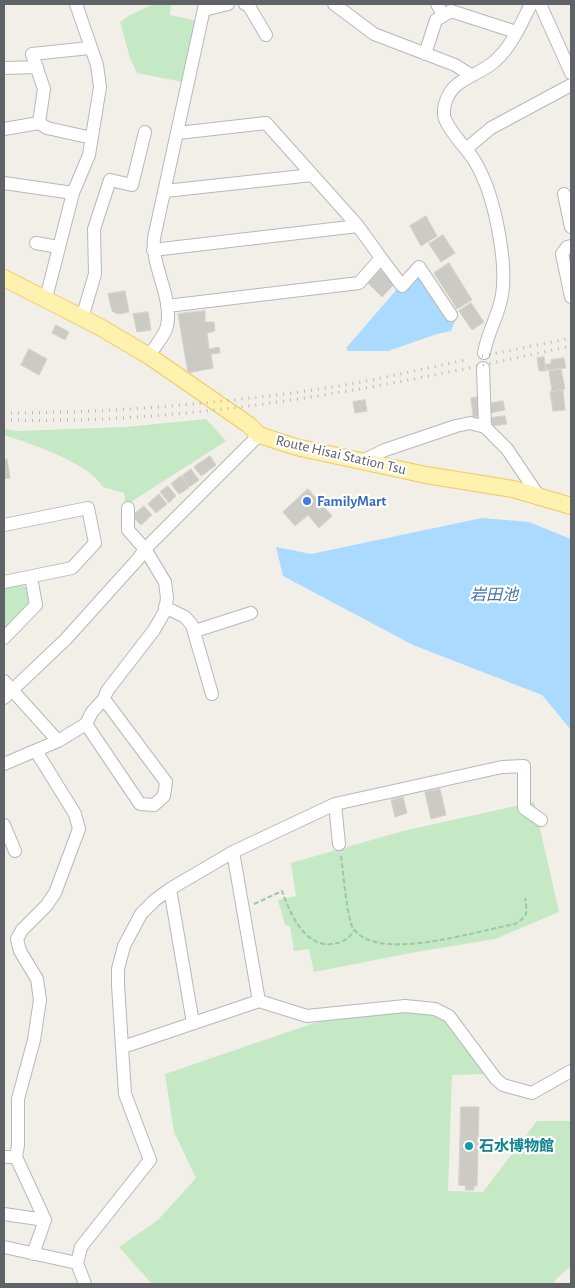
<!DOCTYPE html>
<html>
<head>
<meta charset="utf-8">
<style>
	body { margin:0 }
	#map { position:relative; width:575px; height:1288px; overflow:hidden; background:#f1efe8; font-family:"Alegreya Sans",sans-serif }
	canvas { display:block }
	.frame { position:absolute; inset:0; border:5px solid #5f6368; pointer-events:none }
</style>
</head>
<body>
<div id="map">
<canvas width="575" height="1288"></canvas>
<div class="frame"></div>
</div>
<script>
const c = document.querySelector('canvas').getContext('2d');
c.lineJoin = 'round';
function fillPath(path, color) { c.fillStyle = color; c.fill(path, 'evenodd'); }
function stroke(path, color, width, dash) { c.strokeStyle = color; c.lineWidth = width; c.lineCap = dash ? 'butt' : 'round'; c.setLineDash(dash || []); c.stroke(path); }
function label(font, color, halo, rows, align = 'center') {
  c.font = font + ' "Alegreya Sans","Noto Sans JP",sans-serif'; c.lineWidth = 4.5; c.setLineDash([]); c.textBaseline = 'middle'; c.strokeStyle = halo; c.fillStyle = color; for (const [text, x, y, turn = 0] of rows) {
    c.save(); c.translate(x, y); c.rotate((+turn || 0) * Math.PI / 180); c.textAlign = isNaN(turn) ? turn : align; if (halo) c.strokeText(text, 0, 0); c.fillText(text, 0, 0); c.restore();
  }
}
fillPath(new Path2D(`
	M 154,4 L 171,4 L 170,15 L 198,21 L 183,82 L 137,73 L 130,58 L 120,22 L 130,15 Z
	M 206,419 L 226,441 L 126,505 L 124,493 L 103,487 C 88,462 31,444 4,435 L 4,429 L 17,431 L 126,427 Z
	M 21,584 L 27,588 L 30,600 L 27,607 L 4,630 L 4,587 Z
	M 534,802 L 559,912 L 495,939 L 416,952 L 314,972 L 309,949 L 294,951 L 290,926 L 285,925 L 278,900 L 296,896 L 291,863 L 403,831 Z
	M 403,1012 C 413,1013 425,1012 435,1014 C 450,1018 475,1060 485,1074 L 452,1075 L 448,1191 L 483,1192 L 537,1121 L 571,1121 L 571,1266 L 557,1278 L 553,1284 L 152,1284 L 119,1247 L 158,1220 L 196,1178 L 174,1132 L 165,1074 L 320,1021 Z`), '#c5e8c5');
fillPath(new Path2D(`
	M 416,273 L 454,316 L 456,319 L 451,331 L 437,334 L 388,351 L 348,351 L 346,348 L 398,288 Z
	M 482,518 L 529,522 L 571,539 L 571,730 L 542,695 L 413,645 L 283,576 L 276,547 L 311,554 Z`), '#aadaff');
const building = new Path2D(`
	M 426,216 L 437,236 L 421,246 L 410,226 Z
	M 443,235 L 455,253 L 441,262 L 429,244 Z
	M 449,263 L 472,300 L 457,309 L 434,273 Z
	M 380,270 L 394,284 L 382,297 L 368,283 Z
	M 125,291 L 129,312 L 118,314 L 112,311 L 108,294 Z
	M 471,303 L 484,322 L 472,330 L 459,311 Z
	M 205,311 L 205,322 L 214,322 L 215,331 L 207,333 L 209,349 L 219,347 L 220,353 L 211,354 L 213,368 L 188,373 L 178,314 Z
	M 148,312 L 151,330 L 137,332 L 133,314 Z
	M 56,325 L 69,332 L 65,340 L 52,333 Z
	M 29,349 L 47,359 L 39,375 L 21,365 Z
	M 544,357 L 546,371 L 539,371 L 537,358 Z
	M 564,358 L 566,368 L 547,370 L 546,364 L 551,364 L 551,360 Z
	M 561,369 L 565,389 L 552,391 L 549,371 Z
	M 563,390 L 565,410 L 553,411 L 550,392 Z
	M 478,397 L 481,416 L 473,417 L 471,398 Z
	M 365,400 L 367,411 L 355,413 L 353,402 Z
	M 503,401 L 505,410 L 490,413 L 488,404 Z
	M 505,416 L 507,424 L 493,426 L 491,418 Z
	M 210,456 L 216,465 L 201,476 L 194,467 Z
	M 7,459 L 10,478 L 4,479 L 4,460 Z
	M 191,469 L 199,480 L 189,487 L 182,476 Z
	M 181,476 L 189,488 L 179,494 L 171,484 Z
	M 168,486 L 176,496 L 169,503 L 160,492 Z
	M 308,489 L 332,516 L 319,528 L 308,515 L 295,526 L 283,512 Z
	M 159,494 L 167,504 L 156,513 L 148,504 Z
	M 144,506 L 152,515 L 141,525 L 132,516 Z
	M 440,789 L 446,815 L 431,819 L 425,792 Z
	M 403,797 L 407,813 L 395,817 L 391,800 Z
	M 461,1107 L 479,1107 L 477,1186 L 474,1186 L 474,1190 L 465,1190 L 466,1186 L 459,1185 Z`);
fillPath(building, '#cccac5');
stroke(building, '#d6d1c6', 1);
const minor = new Path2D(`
	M 245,4 L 249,6 L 266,35
	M 334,4 L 374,34 L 455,65 L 471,75
	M 437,4 L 443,15
	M 540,4 L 571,73
	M 204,10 L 228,4
	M 425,54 L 436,20 L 451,11 L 516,32
	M 4,68 L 37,67
	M 39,123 L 44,89 L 32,54 L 90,48
	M 4,129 L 39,123 L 47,128 L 92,138
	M 466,149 L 491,128 L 571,85
	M 4,183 L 73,193
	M 165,191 L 312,175
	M 564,194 L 571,227
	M 36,243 L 58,247
	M 153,250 L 358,226
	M 381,258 L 402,286 L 419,267 L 451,315
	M 571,297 L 562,254 L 567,247 L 571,246
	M 46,298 L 73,193 L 89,155 L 100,87 L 97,65 L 76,4
	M 167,306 L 359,283 L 381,258 L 358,226 L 266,123 L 178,133
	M 82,318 L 95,274 L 94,229 L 110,180 L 132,185 L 145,132
	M 484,353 C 487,333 499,315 502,295 C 507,266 497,215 487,187 C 483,177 479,168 474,160 C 465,146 451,134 445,119 C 443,114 444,106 446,101 C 453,78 479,76 495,61 C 512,46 521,24 531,4
	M 149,356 C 154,347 165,336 167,326 C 173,296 151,267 154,238 L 205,4
	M 483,368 L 485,427 L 507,449 L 538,495
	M 362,461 L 385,450 L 456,426 L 470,423 L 485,427
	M 4,525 L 88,508 L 95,543 L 72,568 L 4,582
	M 165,607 L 185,617 L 192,625 L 212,694
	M 195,631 L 251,613
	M 4,638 L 36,605 L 31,577
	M 4,681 L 58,741
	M 4,698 L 66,639 L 138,559 L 145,549 L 259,435
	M 86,724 L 140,804 L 154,805 L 164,796 L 166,782 L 104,699
	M 4,764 L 58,741 L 86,724 L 92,712 L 104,699 L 107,691 L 154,630 L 165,611 L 167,598 L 165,582 L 145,549 L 128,530 L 128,508
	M 335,804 L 339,844
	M 4,825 L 15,851
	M 233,852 L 259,1001
	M 170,889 L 193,1023
	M 123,1047 L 259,1001 L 307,1016 L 405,1006 L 435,1009 L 449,1016 L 496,1079 L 503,1085 L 532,1093 L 571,1071
	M 4,1157 L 16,1157 L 18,1145 L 18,1099 L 34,1040 L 40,1000 L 37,979 L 20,951 L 17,939 L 22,930 L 46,906 L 55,893 L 79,829 L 75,814 L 36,751
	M 16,1157 L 45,1220 L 33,1254
	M 4,1214 L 45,1220
	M 4,1247 L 77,1263
	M 85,1284 L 77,1263 L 81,1247 L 150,1160 L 125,1094 L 118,985 L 118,969 L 124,946 L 141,914 L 155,900 L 170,889 L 233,852 L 335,804 L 502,767 L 524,766 L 524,808 L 541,820`);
const major = new Path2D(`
	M 4,278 L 100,327 L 149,356 L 249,425 L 259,435 L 296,447 L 426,475 L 513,489 L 571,506`);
stroke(minor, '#b5b8bc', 14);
stroke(major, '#f2c960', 18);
stroke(new Path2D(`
	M 341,856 C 343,870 347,919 353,928 C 376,964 480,930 515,924 C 529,915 527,913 525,898
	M 254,904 L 282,891 C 290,913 304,947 332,944 C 342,943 349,939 354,930`), '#9cc7a9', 2, [5, 2.5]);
stroke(minor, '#fff', 12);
stroke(major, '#fff2af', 16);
stroke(new Path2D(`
	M 482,356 L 571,338
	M 4,413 C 110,413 215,404 320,389 C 369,382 417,370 465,360
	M 4,420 C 195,425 386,387 571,346`), '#b6b7b8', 3, [1, 6]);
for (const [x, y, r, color] of [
	[307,501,5,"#3f7fe0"],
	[469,1146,5,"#0f9aa8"]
]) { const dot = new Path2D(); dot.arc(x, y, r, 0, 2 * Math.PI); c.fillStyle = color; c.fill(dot); stroke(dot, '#fff', 2); }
label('15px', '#5f6368', '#fff', [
	["Route Hisai Station Tsu",341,455,13]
]);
label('bold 15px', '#366cbe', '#fff', [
	["FamilyMart",317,501]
], 'left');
label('bold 15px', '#0d838f', '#fff', [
	["石水博物館",479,1146]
], 'left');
label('italic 16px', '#4174aa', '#fff', [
	["岩田池",494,595]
]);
</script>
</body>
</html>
